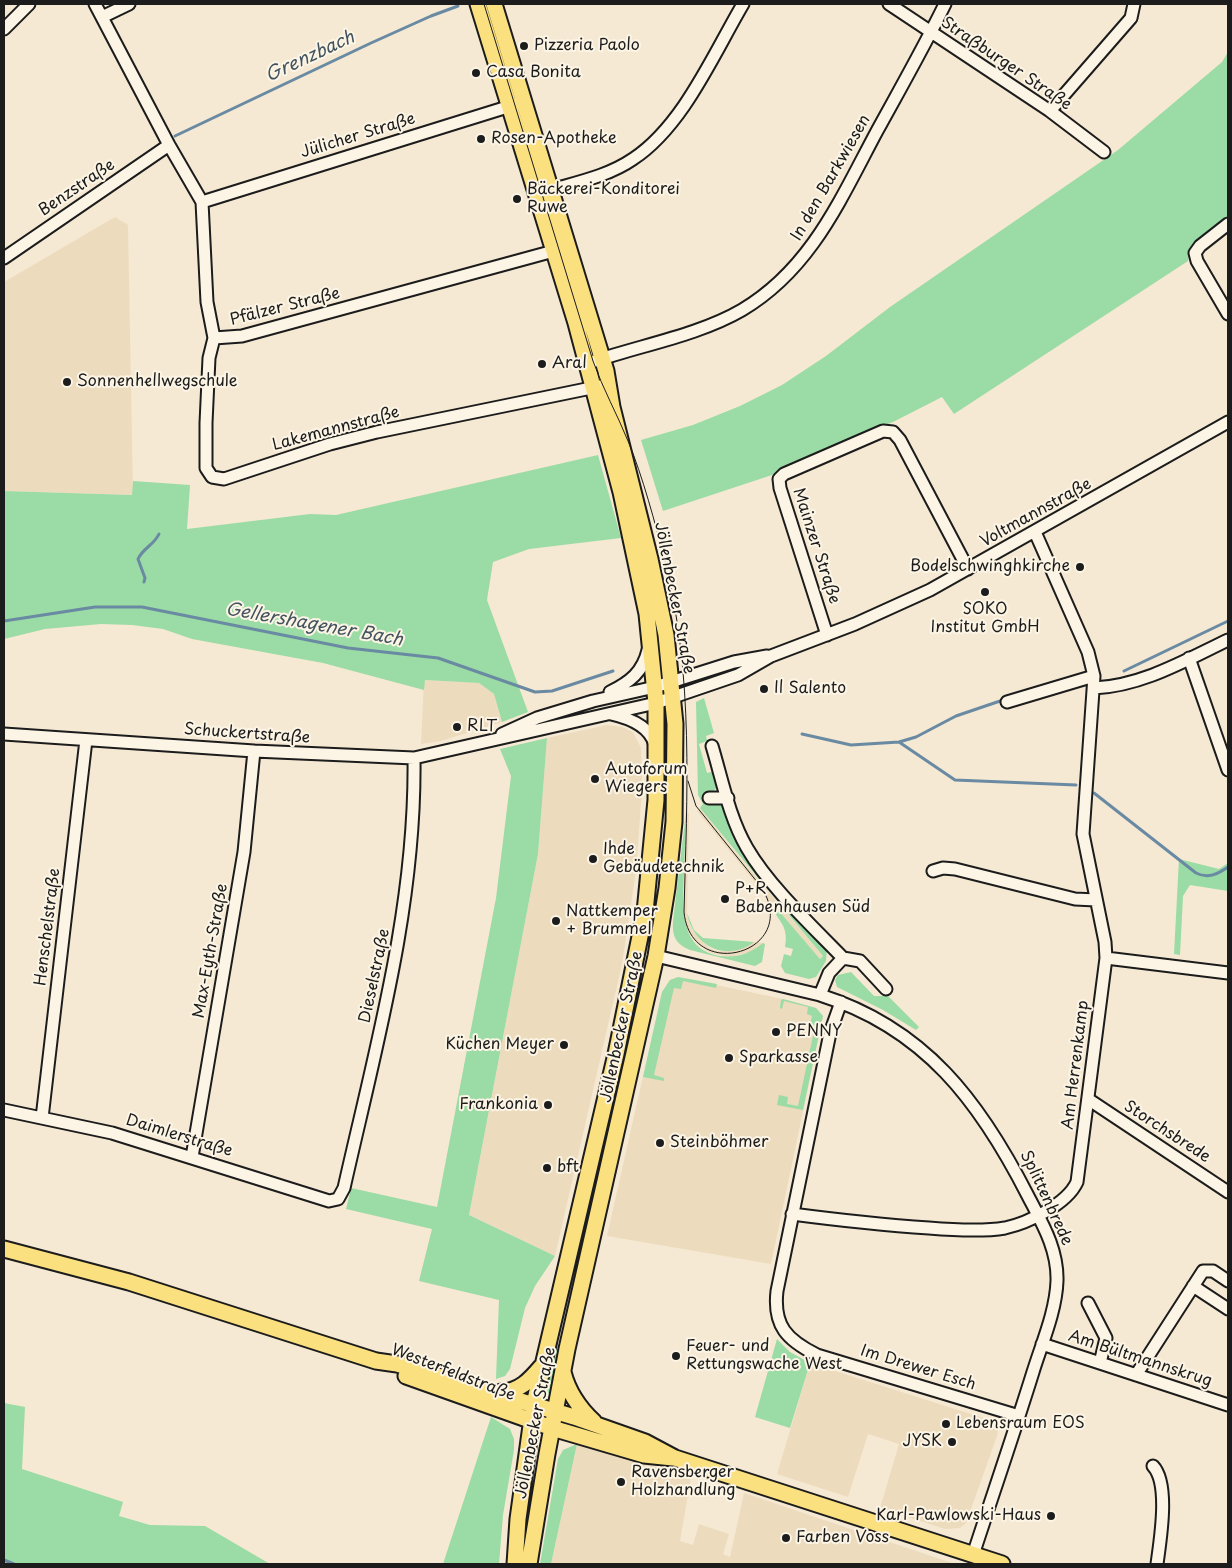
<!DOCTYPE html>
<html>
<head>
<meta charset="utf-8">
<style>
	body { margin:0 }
	#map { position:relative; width:1232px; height:1568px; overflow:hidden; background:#f5e9d3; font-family:"Playpen Sans",sans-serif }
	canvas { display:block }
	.frame { position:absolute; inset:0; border:5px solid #1c1c1c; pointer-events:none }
</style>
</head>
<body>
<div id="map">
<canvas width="1232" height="1568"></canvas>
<div class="frame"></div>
</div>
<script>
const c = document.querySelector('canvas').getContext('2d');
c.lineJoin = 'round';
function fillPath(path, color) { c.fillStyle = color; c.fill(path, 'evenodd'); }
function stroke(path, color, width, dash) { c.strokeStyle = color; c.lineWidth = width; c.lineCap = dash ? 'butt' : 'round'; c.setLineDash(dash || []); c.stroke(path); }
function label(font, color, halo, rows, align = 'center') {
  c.font = font + ' "Playpen Sans",sans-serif'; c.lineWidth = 4; c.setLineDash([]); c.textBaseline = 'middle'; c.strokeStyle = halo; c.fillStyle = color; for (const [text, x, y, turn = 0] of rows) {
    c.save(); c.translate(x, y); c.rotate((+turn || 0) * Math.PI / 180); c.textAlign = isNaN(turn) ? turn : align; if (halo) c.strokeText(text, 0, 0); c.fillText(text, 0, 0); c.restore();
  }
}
fillPath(new Path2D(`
	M 115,217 L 128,225 L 133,495 L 4,491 L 4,282 Z
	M 424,680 L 479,683 L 494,694 L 502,722 L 441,741 L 421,744 Z
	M 607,725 L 622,727 L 633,732 L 641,748 L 642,790 L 636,871 L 622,964 L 555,1256 L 469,1215 L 538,854 L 547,738 Z
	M 700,808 L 731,847 L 823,956 L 820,959 L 772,904 L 772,908 L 758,886 L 697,811 Z
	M 686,813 L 689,813 L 687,913 L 691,928 L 708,947 L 717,951 L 734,951 L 754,942 L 763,943 L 750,952 L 732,957 L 711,953 L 696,943 L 687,930 L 683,909 Z
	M 678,977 L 783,999 L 816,1008 L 823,1016 L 771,1264 L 607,1236 L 662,992 L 670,980 Z
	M 810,1363 L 993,1421 L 998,1431 L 997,1436 L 966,1523 L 960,1528 L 945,1529 L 880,1508 L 899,1444 L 868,1434 L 848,1497 L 777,1474 Z
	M 577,1444 L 691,1477 L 680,1541 L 693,1545 L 699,1524 L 729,1534 L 723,1554 L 730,1557 L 744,1493 L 955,1564 L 551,1564 Z`), '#eddbbe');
fillPath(new Path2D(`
	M 1228,52 L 1228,216 C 1212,229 1191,239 1188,261 L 954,414 L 942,397 L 895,421 L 772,475 L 663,511 L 641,440 L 693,425 L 740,406 L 782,385 L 826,356 L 890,307 L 1118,150 L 1222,62 Z
	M 598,455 L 621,538 L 529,549 L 493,562 L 487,600 L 528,712 L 502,722 L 494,694 L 479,683 L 425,680 L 424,690 L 323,663 L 192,639 L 163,629 L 132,625 L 101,624 L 45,629 L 4,639 L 4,491 L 132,495 L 133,481 L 190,485 L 187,529 L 310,514 L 336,515 Z
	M 704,698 L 714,733 L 706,736 L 707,741 L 699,744 L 707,773 L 716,771 C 719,783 719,793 704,794 L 704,803 L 723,803 L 739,848 L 827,949 L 826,961 L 816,977 L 809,979 L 785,973 L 781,966 L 784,954 L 791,956 L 793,949 L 785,947 C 790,922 773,919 772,903 L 820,959 L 823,956 L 700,808 L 703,804 L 698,795 L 696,702 Z
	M 547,738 L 538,854 L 469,1215 L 555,1256 L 535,1286 L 525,1308 L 510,1369 L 505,1376 L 496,1379 L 499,1300 L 419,1281 L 432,1229 L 346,1209 L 351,1188 L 437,1207 L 496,898 L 511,776 L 500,749 Z
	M 686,813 C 685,832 685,851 684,871 C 683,902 677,949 720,956 C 737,958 749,954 763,943 L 765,944 L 762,962 L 755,966 L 690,950 C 676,944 672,937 673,921 Z
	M 1179,859 L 1219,869 L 1228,863 L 1228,891 L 1190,885 L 1183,896 L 1180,955 L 1174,954 Z
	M 687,913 L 694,930 L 703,938 L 754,942 C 726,963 693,946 687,913 Z
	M 851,972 L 874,996 L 883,996 L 886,994 L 919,1027 L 916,1030 L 883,1010 L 837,987 L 835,980 L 838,975 Z
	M 678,977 L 717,984 L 716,988 L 683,981 L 681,989 L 674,988 L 654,1075 L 664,1078 L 664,1081 L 643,1077 L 662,992 L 670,980 Z
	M 783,999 L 816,1008 L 823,1016 L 803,1110 L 777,1105 L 779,1095 L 788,1097 L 787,1104 L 798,1106 L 814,1031 L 809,1029 L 812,1016 L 807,1014 L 808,1007 L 784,1001 L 782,1009 L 780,1008 L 781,1000 Z
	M 777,1339 L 790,1352 L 810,1363 L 790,1428 L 755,1417 Z
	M 557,1344 L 562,1345 L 552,1394 L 547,1393 Z
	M 4,1403 L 25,1407 L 22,1469 L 123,1502 L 119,1516 L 150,1525 L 205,1526 L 270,1564 L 4,1564 Z
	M 491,1417 L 510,1429 L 514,1439 L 514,1450 L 503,1515 L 499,1564 L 443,1564 Z
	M 577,1444 L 551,1564 L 540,1564 L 558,1459 L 563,1450 Z`), '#9bdba5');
stroke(new Path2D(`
	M 175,136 L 371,43 L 431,16 L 458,6
	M 144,582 L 145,578 L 138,559 C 143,548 154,545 159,534
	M 4,621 L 95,607 L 142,607 L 348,648 L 438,658 L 535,692 L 552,691 L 613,671
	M 1124,671 L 1228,621
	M 802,734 L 851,745 L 899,742 L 916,737 L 956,716 L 1003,700
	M 899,742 L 955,780 L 1076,785
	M 1094,793 L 1196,873 C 1208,879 1218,874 1228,867
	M 4,1560 L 14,1564`), '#698aa2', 3);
const minor = new Path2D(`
	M 95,4 L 169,145 L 202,202 L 207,302 L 214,338 L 209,358 L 206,423 L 206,468 L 212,477 L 224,479 L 330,444 L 377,432 L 601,386
	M 889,4 L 1050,111 L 1104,152
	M 102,17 L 129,4
	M 4,29 L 29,4
	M 1050,111 L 1131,18 L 1134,4
	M 544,192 C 573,183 607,177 633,159 C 683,126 713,55 743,4
	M 202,202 L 517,104
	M 1228,224 L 1200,246 L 1195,253 L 1197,261 L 1228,314
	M 4,258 L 169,145
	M 214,338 L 242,336 L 561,249
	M 595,361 C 642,345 699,335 742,310 C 811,269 840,200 877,131 C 900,89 924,47 945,4
	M 827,635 L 780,488 L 779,479 L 784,474 L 883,431 L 893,432 L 900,440 L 968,569
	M 1189,658 L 1228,770
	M 1094,688 C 1142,686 1186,660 1228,640
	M 610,692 C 630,682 643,672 648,650
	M 1007,702 L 1094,676
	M 611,714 C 629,718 650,726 655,745
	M 4,734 L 254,751 L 414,758 L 656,703 L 738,675 L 771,656 L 855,624 L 930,590 L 1228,422
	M 502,734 L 537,718 L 593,701 L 655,687 L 734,662 L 767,656
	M 712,746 C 722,779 729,817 747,848 C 769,886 812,926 843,958 L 829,973 L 820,995
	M 709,798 L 728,798
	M 933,871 L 943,868 L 955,869 L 1075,899 L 1096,900
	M 656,956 L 820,995 C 925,1028 980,1102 1028,1196 C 1042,1223 1058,1249 1057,1281 C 1056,1311 1042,1343 1033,1372 C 1014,1433 993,1494 973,1555
	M 843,958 L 860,961 L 886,989
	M 1106,958 L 1228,973
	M 841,1002 L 830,1033 L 777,1291 C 773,1326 787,1340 817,1355 L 1019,1416
	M 1088,1099 L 1228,1192
	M 4,1110 L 112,1133 L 329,1201 L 338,1199 L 344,1188 C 376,1046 416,905 414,758
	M 42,1118 L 86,740
	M 192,1157 L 244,852 L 254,751
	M 792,1214 C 838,1220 883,1225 929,1228 C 953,1230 981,1232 1005,1228 C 1028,1223 1067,1204 1077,1182 L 1106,958 L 1105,942 L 1083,834 L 1094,676 L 1088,652 L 1035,532
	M 1193,1286 L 1228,1309
	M 1088,1303 L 1106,1338 L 1100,1363
	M 1042,1344 L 1228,1405
	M 1136,1375 L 1203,1271 L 1213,1271 L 1228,1281
	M 1153,1466 C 1170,1484 1160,1541 1157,1564`);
const major = new Path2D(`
	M 478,4 L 576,323 L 621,492 L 647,614 L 656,703 L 656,800 L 645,912 L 616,1054 L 534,1404 L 518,1519 L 515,1564
	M 494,4 L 606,371 L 612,407 L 650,559 L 666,635 L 675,724 L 674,822 L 667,888 L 656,956 L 567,1349 L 547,1454 L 529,1564
	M 4,1249 L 129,1282 L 376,1361 L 397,1364 L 574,1417 L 645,1442 L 675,1458 L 1002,1564
	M 563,1372 C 568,1392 579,1408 594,1422
	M 406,1376 L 552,1428 L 644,1455 L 673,1458
	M 501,1392 C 519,1392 530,1380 541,1367`);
stroke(minor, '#1c1c1c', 15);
stroke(major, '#1c1c1c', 19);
stroke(minor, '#fcf5e5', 11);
stroke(major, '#fbe080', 15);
stroke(new Path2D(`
	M 484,4 L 593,361 C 603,389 617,414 628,441 C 643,477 655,523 665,561 C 694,677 687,794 684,912 C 691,984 801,953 762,888 L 696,806 L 688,781`), '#1c1c1c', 1);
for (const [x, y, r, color] of [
	[524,46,5,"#1c1c1c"],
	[476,73,5,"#1c1c1c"],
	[481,139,5,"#1c1c1c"],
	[517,199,5,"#1c1c1c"],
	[542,364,5,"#1c1c1c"],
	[67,382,5,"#1c1c1c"],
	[1080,567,5,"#1c1c1c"],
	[985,592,5,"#1c1c1c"],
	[764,689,5,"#1c1c1c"],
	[457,727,5,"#1c1c1c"],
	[595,779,5,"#1c1c1c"],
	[593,859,5,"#1c1c1c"],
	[725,899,5,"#1c1c1c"],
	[556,921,5,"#1c1c1c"],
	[776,1032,5,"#1c1c1c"],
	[564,1045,5,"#1c1c1c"],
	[729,1058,5,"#1c1c1c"],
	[548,1105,5,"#1c1c1c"],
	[660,1143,5,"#1c1c1c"],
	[547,1168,5,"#1c1c1c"],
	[676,1356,5,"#1c1c1c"],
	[946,1424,5,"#1c1c1c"],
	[952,1442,5,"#1c1c1c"],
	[621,1482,5,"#1c1c1c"],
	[1051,1516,5,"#1c1c1c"],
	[786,1538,5,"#1c1c1c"]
]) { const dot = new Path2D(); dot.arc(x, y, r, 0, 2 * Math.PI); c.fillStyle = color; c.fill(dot); stroke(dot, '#fcf5e5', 2); }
label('16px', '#1c1c1c', '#fcf5e5', [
	["Pizzeria Paolo",534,46],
	["Casa Bonita",486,73],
	["Rosen-Apotheke",491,139],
	["Bäckerei-Konditorei",527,190],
	["Ruwe",527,208],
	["Aral",552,364],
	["Sonnenhellwegschule",77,382],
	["Bodelschwinghkirche",1070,567,"right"],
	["SOKO",985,610,"center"],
	["Institut GmbH",985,628,"center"],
	["Il Salento",774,689],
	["RLT",467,727],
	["Autoforum",605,770],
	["Wiegers",605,788],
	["Ihde",603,850],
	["Gebäudetechnik",603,868],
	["P+R",735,890],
	["Babenhausen Süd",735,908],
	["Nattkemper",566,912],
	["+ Brummel",566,930],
	["PENNY",786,1032],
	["Küchen Meyer",554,1045,"right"],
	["Sparkasse",739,1058],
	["Frankonia",538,1105,"right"],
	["Steinböhmer",670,1143],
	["bft",557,1168],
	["Feuer- und",686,1347],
	["Rettungswache West",686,1365],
	["Lebensraum EOS",956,1424],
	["JYSK",942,1442,"right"],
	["Ravensberger",631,1473],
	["Holzhandlung",631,1491],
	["Karl-Pawlowski-Haus",1041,1516,"right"],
	["Farben Voss",796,1538]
], 'left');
label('16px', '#1c1c1c', '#fcf5e5', [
	["Straßburger Straße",1006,64,34],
	["Jülicher Straße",358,136,-17],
	["In den Barkwiesen",831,178,-60],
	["Benzstraße",77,188,-34],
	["Pfälzer Straße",285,307,-14],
	["Lakemannstraße",336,429,-15],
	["Voltmannstraße",1036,513,-29],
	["Mainzer Straße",816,546,72],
	["Jöllenbecker Straße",674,598,79],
	["Schuckertstraße",247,734,4],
	["Henschelstraße",48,927,-83],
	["Max-Eyth-Straße",211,951,-80],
	["Dieselstraße",375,976,-78],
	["Jöllenbecker Straße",622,1027,-78],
	["Am Herrenkamp",1076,1065,-83],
	["Storchsbrede",1167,1132,33],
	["Daimlerstraße",179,1136,17],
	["Splittenbrede",1046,1198,65],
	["Am Bültmannskrug",1140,1359,18],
	["Im Drewer Esch",918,1368,17],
	["Westerfeldstraße",453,1373,21],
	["Jöllenbecker Straße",536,1423,-79]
]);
label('italic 18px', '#42535f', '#fcf5e5', [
	["Grenzbach",310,57,-25],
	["Gellershagener Bach",314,625,10]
]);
</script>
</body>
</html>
